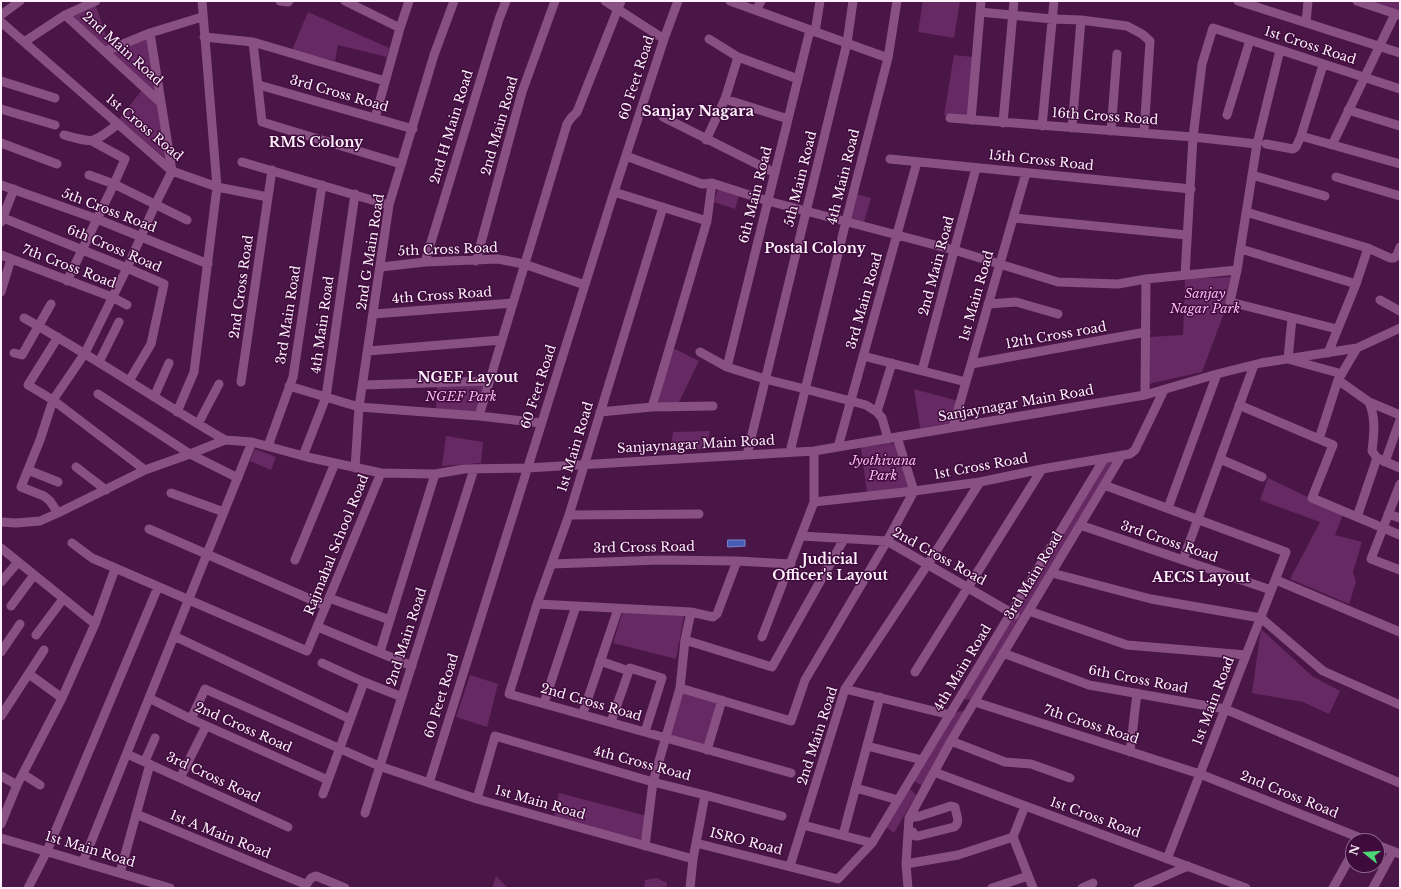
<!DOCTYPE html>
<html>
<head>
<meta charset="utf-8">
<style>
	body { margin:0 }
	#map { position:relative; width:1401px; height:889px; overflow:hidden; background:#4a1647; font-family:"Libre Baskerville",serif }
	canvas { display:block }
	.frame { position:absolute; inset:0; border:2px solid #fdf0fb; pointer-events:none }
	.north { position:absolute; left:1345px; top:833px; width:40px; height:40px; box-sizing:border-box; background:#3f0a3c; border:1px solid #8b6688; border-radius:50%; rotate:287deg; font-size:11px; font-weight:700; line-height:16px; text-align:center; color:#fdf0fb }
	.north::after { content:''; display:block; margin:auto; width:14px; height:18px; background:#4cd676; clip-path:polygon(50% 0,100% 100%,50% 72%,0 100%) }
</style>
</head>
<body>
<div id="map">
<canvas width="1401" height="889"></canvas>
<div class="frame"></div>
<div class="north">N</div>
</div>
<script>
const c = document.querySelector('canvas').getContext('2d');
c.lineJoin = 'round';
function fillPath(path, color) { c.fillStyle = color; c.fill(path, 'evenodd'); }
function stroke(path, color, width, dash) { c.strokeStyle = color; c.lineWidth = width; c.lineCap = dash ? 'butt' : 'round'; c.setLineDash(dash || []); c.stroke(path); }
function label(font, color, halo, rows, align = 'center') {
  c.font = font + ' "Libre Baskerville",serif'; c.lineWidth = 3; c.setLineDash([]); c.textBaseline = 'middle'; c.strokeStyle = halo; c.fillStyle = color; for (const [text, x, y, turn = 0] of rows) {
    c.save(); c.translate(x, y); c.rotate((+turn || 0) * Math.PI / 180); c.textAlign = isNaN(turn) ? turn : align; if (halo) c.strokeText(text, 0, 0); c.fillText(text, 0, 0); c.restore();
  }
}
fillPath(new Path2D(`
	M 923,1 L 960,1 L 954,38 L 918,32 Z
	M 1367,1 L 1400,1 L 1400,12 Z
	M 95,4 L 110,47 L 106,49 L 68,16 Z
	M 308,12 L 389,48 L 387,57 L 338,45 L 335,61 L 292,50 Z
	M 148,37 L 157,95 L 111,53 Z
	M 954,55 L 973,57 L 969,118 L 944,115 Z
	M 142,90 L 159,103 L 167,160 L 119,119 Z
	M 719,186 L 740,193 L 735,209 L 714,202 Z
	M 855,194 L 871,198 L 864,222 L 848,218 Z
	M 1234,277 L 1227,305 L 1202,372 L 1148,384 L 1149,337 L 1183,335 L 1185,279 Z
	M 673,348 L 699,361 L 678,404 L 658,404 Z
	M 486,383 L 477,412 L 436,409 L 437,384 Z
	M 914,389 L 958,401 L 952,423 L 920,428 Z
	M 710,431 L 706,449 L 670,452 L 673,432 Z
	M 446,436 L 483,442 L 481,463 L 442,466 Z
	M 896,443 L 910,490 L 867,493 L 861,447 Z
	M 255,449 L 276,457 L 271,470 L 250,461 Z
	M 1119,457 L 973,700 L 962,699 L 1106,461 Z
	M 1268,478 L 1343,514 L 1335,535 L 1362,542 L 1353,572 L 1356,582 L 1349,604 L 1290,579 L 1320,522 L 1260,500 Z
	M 623,611 L 684,616 L 676,659 L 613,643 Z
	M 1261,629 L 1312,676 L 1340,691 L 1329,714 L 1303,702 L 1252,693 Z
	M 470,675 L 498,684 L 487,727 L 456,717 Z
	M 682,691 L 720,702 L 706,748 L 668,736 Z
	M 966,711 L 923,786 L 912,780 L 954,712 Z
	M 909,788 L 916,795 L 894,833 L 886,827 Z
	M 559,793 L 647,816 L 643,841 L 554,817 Z
	M 496,876 L 508,888 L 492,888 Z
	M 657,878 L 667,883 L 667,888 L 644,888 L 645,880 Z`), '#672963');
const water = new Path2D(`
	M 728,540 L 745,540 L 745,546 L 728,547 Z`);
fillPath(water, '#455bb6');
stroke(water, '#7c88cb', 1);
stroke(new Path2D(`
	M 280,1 L 288,2 L 289,1
	M 345,1 L 400,28
	M 605,1 L 664,39
	M 730,1 L 888,58
	M 1238,1 L 1400,53
	M 1357,1 L 1399,15
	M 756,10 L 761,1
	M 980,12 L 1052,19 L 1081,20 L 1127,26 L 1142,34 L 1150,41 L 1144,133
	M 1,15 L 20,1
	M 65,15 L 161,103
	M 1,22 L 172,171 L 217,187 L 268,197 L 272,170
	M 1306,23 L 1308,1
	M 815,32 L 820,1
	M 204,37 L 253,42 L 385,81
	M 709,39 L 738,57 L 798,79
	M 24,42 L 65,15 L 96,1
	M 253,42 L 262,122 L 401,164
	M 1280,50 L 1257,144 L 1237,270 L 1230,302 L 1337,329
	M 106,51 L 150,33 L 202,17
	M 1,81 L 55,98
	M 259,85 L 413,129
	M 725,99 L 788,119
	M 1,109 L 55,125
	M 1348,110 L 1400,126
	M 1227,115 L 1250,40
	M 663,117 L 775,173
	M 375,118 L 400,28 L 409,1
	M 950,118 L 1193,137 L 1257,144
	M 971,120 L 981,1
	M 1003,123 L 1014,1
	M 1042,126 L 1054,1
	M 1072,128 L 1081,20
	M 1111,131 L 1117,54
	M 64,135 C 96,144 92,143 118,124
	M 1301,136 L 1400,164
	M 706,140 L 725,99 L 738,57
	M 1,143 L 57,164
	M 1266,144 L 1293,149 L 1296,147 L 1301,136 L 1323,65
	M 1332,145 L 1395,14
	M 626,156 L 702,184 L 712,183 L 768,201 L 954,250 L 1058,282 L 1118,284 L 1146,279 L 1237,270
	M 890,159 L 1191,189
	M 242,162 L 389,205
	M 89,175 L 114,184 L 187,220
	M 1252,175 L 1325,196
	M 1336,177 L 1400,196
	M 1,185 L 97,219 L 208,264
	M 614,192 L 707,221
	M 663,207 L 569,515 L 537,604 L 509,694 L 791,773
	M 1246,212 L 1368,248 L 1390,258 L 1394,258 L 1397,255 L 1400,247
	M 1,217 L 127,268 L 164,284 L 151,344 L 129,381
	M 1014,218 L 1187,235
	M 1,222 L 14,189
	M 1241,249 L 1356,284
	M 1,255 L 112,297 L 127,305
	M 476,261 L 522,92 L 555,1
	M 425,262 L 499,19 L 506,1
	M 381,267 L 425,262 L 498,259 L 524,264 L 585,285
	M 1185,275 L 1193,137 L 1202,64 L 1213,28 L 1400,89
	M 67,281 L 114,184 L 125,159 L 92,141
	M 1,292 L 11,259
	M 1380,300 L 1400,311
	M 988,304 L 1016,302 L 1058,314
	M 374,314 L 513,303
	M 24,318 C 92,356 157,400 225,440
	M 1292,318 L 1288,359 L 1342,374
	M 58,337 L 28,385 L 53,400 L 145,470
	M 368,351 L 501,340
	M 700,352 L 727,367 L 765,379 L 805,389 L 866,405 L 877,412 L 882,418 L 888,439
	M 14,353 L 22,355 L 51,304
	M 1328,353 L 1356,284 L 1368,248
	M 863,356 L 966,382
	M 99,362 L 119,322
	M 971,364 L 1146,332
	M 727,367 L 810,30
	M 922,371 L 976,168
	M 1338,380 L 1369,402 L 1400,415
	M 241,382 L 268,197
	M 363,385 L 489,381
	M 289,386 L 359,407 L 479,416 L 541,423
	M 98,394 L 190,454 L 238,478
	M 1145,395 L 1146,279
	M 154,397 L 169,363
	M 1369,402 C 1376,418 1374,434 1372,451 L 1377,458 L 1400,468
	M 1239,405 L 1333,445 L 1312,498 L 1400,535
	M 652,407 L 707,221 L 712,183
	M 177,412 L 194,372 L 217,187 L 202,1
	M 600,412 L 652,407 L 713,406
	M 877,412 L 892,363
	M 479,416 L 567,124 L 571,118 L 577,112 L 621,1
	M 198,424 L 219,384
	M 953,427 L 1026,173
	M 1319,439 L 1338,380 L 1357,348
	M 268,446 L 293,377 L 322,185
	M 838,447 L 917,162
	M 790,452 L 846,221 L 888,58 L 897,1
	M 747,455 L 847,43 L 853,1
	M 303,456 L 326,397 L 355,194
	M 1220,459 L 1262,477
	M 1385,462 L 1400,420
	M 76,467 L 106,490
	M 355,468 L 359,407 L 389,205 L 434,55 L 454,1
	M 28,470 L 58,482
	M 1400,484 L 1371,559 L 1400,570
	M 1104,485 L 1286,552 L 1167,859
	M 171,493 L 224,512
	M 814,502 L 914,491 L 980,482 L 1042,469 L 1130,454 L 1135,450 L 1164,390
	M 1168,508 L 1217,374
	M 58,513 L 50,501 L 44,496 L 21,487 L 40,440 L 53,400 L 85,353 L 127,268 L 155,205 L 172,171 L 150,33
	M 1388,514 L 1400,518
	M 569,515 L 699,514
	M 1357,517 L 1377,458
	M 1,522 L 16,523 L 40,521 L 58,513 L 145,470 L 190,454 L 225,440 L 252,442 L 307,457 L 381,473 L 435,474 L 464,469 L 527,468 L 814,451 L 1145,395 L 1217,374 L 1261,363 L 1357,348 L 1400,328
	M 1080,525 L 1271,590
	M 149,529 L 326,606
	M 801,536 L 887,541 L 1015,615
	M 72,543 L 92,558 L 307,651 L 381,473
	M 1,548 L 95,624
	M 295,560 L 335,463
	M 1183,560 L 1254,365
	M 552,564 L 660,560 L 737,561 L 791,564
	M 1052,573 L 1151,599 L 1261,618 L 1323,671 L 1400,705
	M 1276,580 L 1400,632
	M 1,582 L 18,562
	M 329,598 L 390,620
	M 537,604 L 691,612
	M 11,606 L 34,575
	M 1029,611 L 1127,645 L 1246,655
	M 318,627 L 412,666
	M 36,635 L 63,599
	M 174,636 L 350,719
	M 762,637 L 814,502 L 814,451
	M 685,640 L 772,667 L 844,539
	M 1,652 L 20,624
	M 380,652 L 435,474
	M 1003,653 L 1089,685 L 1225,709 L 1400,783
	M 600,661 L 629,671
	M 322,663 L 364,682 L 402,697
	M 915,672 L 1042,469
	M 29,674 L 62,698
	M 680,688 L 791,721 L 805,680 L 887,541 L 914,491 L 897,437
	M 845,689 L 950,715
	M 149,698 L 191,719 L 328,780
	M 975,702 L 1200,774 L 1368,841
	M 544,703 L 576,606
	M 583,713 L 618,609
	M 1,716 L 44,650
	M 191,719 L 205,689 L 379,766 L 477,799 L 693,859
	M 611,722 L 630,668 L 662,678 L 645,732
	M 951,741 L 1005,762 L 1031,764 L 1070,778
	M 867,746 L 922,760
	M 707,750 L 722,700
	M 1130,752 L 1137,693
	M 127,754 L 288,827
	M 145,761 L 155,738
	M 934,772 L 1246,888
	M 23,774 L 40,785
	M 1,776 L 17,785
	M 180,778 L 206,726
	M 429,783 L 614,192 L 664,39 L 678,1
	M 856,788 L 898,800
	M 323,794 L 364,682
	M 477,799 L 495,736 L 653,782 L 705,795 L 782,816
	M 365,813 L 474,469
	M 136,814 L 305,884
	M 1,824 L 17,785 L 62,698 L 95,624 L 115,569
	M 803,825 L 872,843
	M 908,832 L 913,832 L 915,836 L 918,836 L 954,827 C 961,823 956,814 955,807 L 951,806 L 920,816 L 909,818
	M 843,835 L 880,697
	M 1013,837 L 1033,888
	M 1013,837 L 1025,806
	M 1,838 L 170,888
	M 696,843 L 838,879 L 872,843 L 1104,459
	M 1377,845 L 1400,854
	M 645,846 L 653,782 L 680,688 L 685,640 L 691,612 L 713,617 L 717,614 L 737,561
	M 83,862 L 252,442
	M 906,864 L 958,855 L 1013,837
	M 790,866 L 845,689 L 928,564 L 980,482
	M 120,873 L 150,764
	M 28,888 L 47,851 L 158,587
	M 304,888 L 311,878 L 316,876 L 345,888
	M 690,888 L 693,859 L 705,795
	M 908,888 L 906,864 L 909,818 L 951,741 L 1122,455
	M 992,888 L 1028,876
	M 1082,888 L 1093,883
	M 1138,888 L 1188,866
	M 1333,888 L 1353,852
	M 1373,888 L 1393,851`), '#885083', 9);
label('13px', '#fdf0fb', '#3f0a3c', [
	["1st Cross Road",1310,46,18],
	["2nd Main Road",122,49,42],
	["60 Feet Road",637,78,-72],
	["3rd Cross Road",339,94,16],
	["16th Cross Road",1105,117,4],
	["2nd Main Road",500,126,-74],
	["2nd H Main Road",452,127,-73],
	["1st Cross Road",144,128,40],
	["15th Cross Road",1041,161,6],
	["4th Main Road",844,177,-76],
	["5th Main Road",801,179,-76],
	["6th Main Road",756,195,-76],
	["5th Cross Road",109,211,21],
	["6th Cross Road",114,249,23],
	["5th Cross Road",448,250,-2],
	["2nd G Main Road",371,252,-81],
	["2nd Main Road",937,266,-75],
	["7th Cross Road",69,267,21],
	["2nd Cross Road",242,287,-82],
	["4th Cross Road",442,296,-4],
	["1st Main Road",977,296,-74],
	["3rd Main Road",865,301,-74],
	["3rd Main Road",289,315,-81],
	["4th Main Road",323,325,-82],
	["12th Cross road",1056,336,-10],
	["60 Feet Road",539,387,-72],
	["Sanjaynagar Main Road",1016,404,-10],
	["Sanjaynagar Main Road",696,445,-3],
	["1st Main Road",576,447,-73],
	["1st Cross Road",981,467,-10],
	["3rd Cross Road",1169,542,19],
	["Rajmahal School Road",337,545,-68],
	["3rd Cross Road",644,548,-1],
	["2nd Cross Road",939,557,29],
	["3rd Main Road",1034,576,-59],
	["2nd Main Road",407,637,-72],
	["4th Main Road",963,668,-59],
	["6th Cross Road",1138,680,11],
	["60 Feet Road",442,696,-73],
	["1st Main Road",1214,701,-69],
	["2nd Cross Road",591,703,16],
	["7th Cross Road",1091,725,18],
	["2nd Cross Road",243,728,24],
	["2nd Main Road",818,736,-72],
	["4th Cross Road",642,764,15],
	["3rd Cross Road",213,778,25],
	["2nd Cross Road",1289,795,22],
	["1st Main Road",540,803,16],
	["1st Cross Road",1095,818,20],
	["1st A Main Road",220,835,22],
	["ISRO Road",746,842,14],
	["1st Main Road",90,850,17]
]);
label('italic 13px', '#f9b8f2', '#3f0a3c', [
	["Sanjay",1205,294],
	["Nagar Park",1205,309],
	["NGEF Park",461,397],
	["Jyothivana",883,461],
	["Park",883,476]
]);
label('bold 14px', '#fdf0fb', '#3f0a3c', [
	["RMS Colony",316,143],
	["Postal Colony",815,249],
	["NGEF Layout",468,378],
	["Judicial",830,560],
	["Officer's Layout",830,576],
	["AECS Layout",1201,578]
]);
label('bold 15px', '#fdf0fb', '#3f0a3c', [
	["Sanjay Nagara",698,112]
]);
</script>
</body>
</html>
